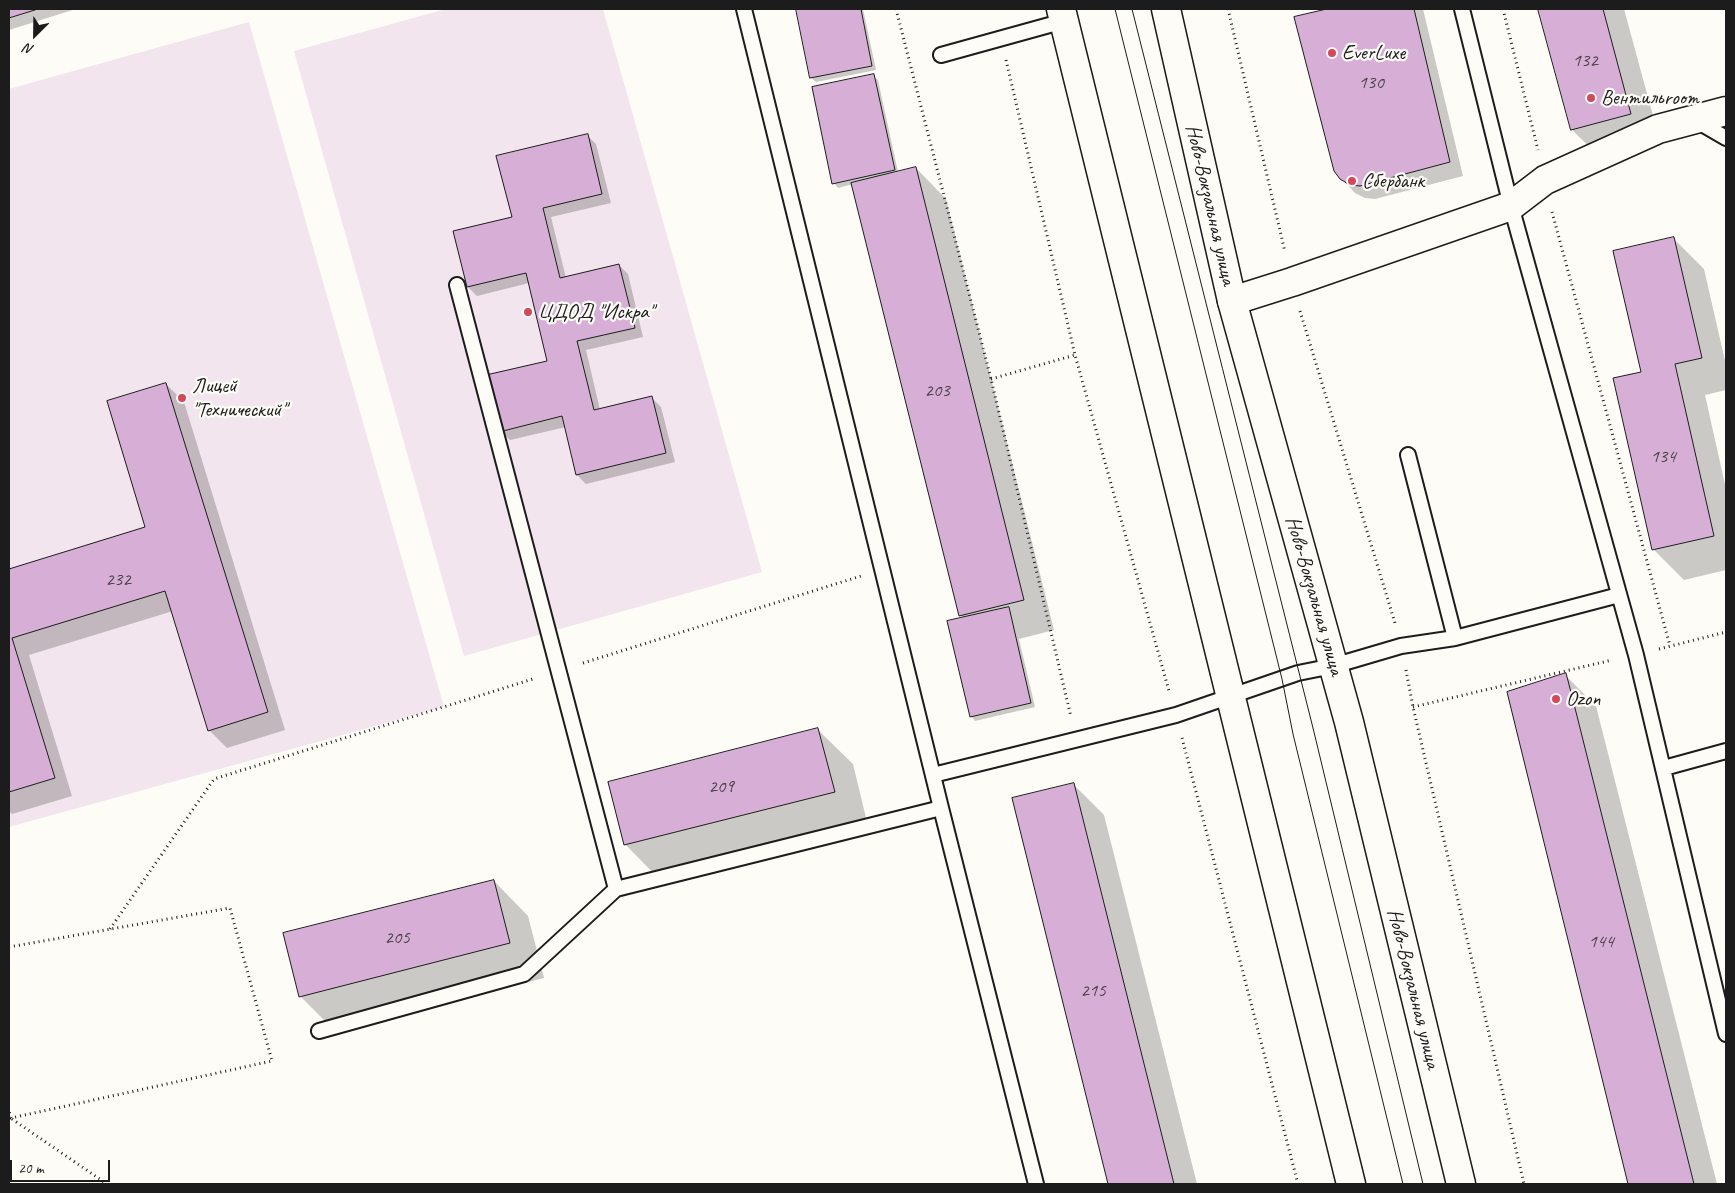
<!DOCTYPE html>
<html>
<head>
<meta charset="utf-8">
<style>
	body { margin:0 }
	#map { position:relative; width:1735px; height:1193px; overflow:hidden; background:#fdfcf7; font-family:Caveat,sans-serif }
	canvas { display:block }
	.frame { position:absolute; inset:0; border:10px solid #1c1c1c; pointer-events:none }
	.north { position:absolute; left:10px; top:10px; width:50px; height:50px; -webkit-text-stroke:4px #fdfcf7; paint-order:stroke; rotate:203deg; font-size:14px; font-weight:700; line-height:20px; text-align:center; color:#1c1c1c }
	.north::after { content:''; display:block; margin:auto; width:18px; height:22px; background:#1c1c1c; clip-path:polygon(50% 0,100% 100%,50% 72%,0 100%) }
	.scale { position:absolute; left:10px; top:1160px; width:100px; height:22px; box-sizing:border-box; border:2px solid #1c1c1c; border-top:0; padding-left:6px; font-size:15px; line-height:18px; white-space:nowrap; color:#1c1c1c; -webkit-text-stroke:4px #fdfcf7; paint-order:stroke }
</style>
</head>
<body>
<div id="map">
<canvas width="1735" height="1193"></canvas>
<div class="frame"></div>
<div class="north">N</div>
<div class="scale">20 m</div>
</div>
<script>
const c = document.querySelector('canvas').getContext('2d');
c.lineJoin = 'round';
function fillPath(path, color) { c.fillStyle = color; c.fill(path, 'evenodd'); }
function stroke(path, color, width, dash) { c.strokeStyle = color; c.lineWidth = width; c.lineCap = dash ? 'butt' : 'round'; c.setLineDash(dash || []); c.stroke(path); }
function label(font, color, halo, rows, align = 'center') {
  c.font = font + ' Caveat,sans-serif'; c.lineWidth = 4.5; c.setLineDash([]); c.textBaseline = 'middle'; c.strokeStyle = halo; c.fillStyle = color; for (const [text, x, y, turn = 0] of rows) {
    c.save(); c.translate(x, y); c.rotate((+turn || 0) * Math.PI / 180); c.textAlign = isNaN(turn) ? turn : align; if (halo) c.strokeText(text, 0, 0); c.fillText(text, 0, 0); c.restore();
  }
}
fillPath(new Path2D(`
	M 446,9 L 603,9 L 762,572 L 464,656 L 294,51 Z
	M 249,22 L 444,707 L 9,827 L 9,89 Z`), '#f2e5ed');
fillPath(new Path2D(`
	M 9,9 L 76,9 L 9,30 Z
	M 797,9 L 863,9 L 876,70 L 816,82 L 811,78 Z
	M 1332,9 L 1423,9 L 1463,176 L 1375,199 L 1365,198 L 1355,193 L 1341,178 L 1296,18 Z
	M 1539,9 L 1624,9 L 1661,145 L 1603,160 L 1572,130 Z
	M 873,75 L 878,80 L 898,172 L 916,168 L 946,199 L 1054,630 L 1019,639 L 1035,707 L 975,721 L 971,716 L 963,618 L 960,615 L 853,184 L 838,188 L 834,183 Z
	M 587,135 L 596,144 L 611,203 L 551,217 L 566,278 L 619,265 L 628,274 L 643,337 L 586,350 L 600,410 L 652,398 L 661,407 L 675,462 L 586,484 L 577,475 L 566,427 L 510,440 L 500,431 L 548,362 L 529,283 L 477,296 L 468,287 L 513,218 Z
	M 1674,239 L 1704,269 L 1726,365 L 1726,390 L 1705,395 L 1726,489 L 1726,570 L 1684,580 L 1653,549 L 1643,373 Z
	M 166,384 L 184,402 L 285,730 L 227,748 L 209,730 L 173,611 L 29,655 L 72,796 L 12,814 L 9,811 L 9,570 L 147,528 Z
	M 1565,675 L 1596,706 L 1717,1184 L 1630,1184 L 1508,693 Z
	M 818,730 L 853,764 L 868,826 L 659,879 L 625,844 Z
	M 1073,784 L 1104,815 L 1197,1184 L 1110,1184 L 1013,798 Z
	M 494,881 L 528,916 L 544,978 L 335,1031 L 300,996 Z`), '#0003');
const building = new Path2D(`
	M 9,9 L 38,9 L 9,18 Z
	M 796,9 L 861,9 L 872,66 L 810,78 Z
	M 1327,9 L 1414,9 L 1450,162 L 1360,186 L 1350,185 L 1340,179 L 1334,171 L 1294,17 Z
	M 1538,9 L 1603,9 L 1631,114 L 1571,130 Z
	M 874,74 L 895,170 L 832,184 L 812,87 Z
	M 588,134 L 602,194 L 543,208 L 560,278 L 619,264 L 635,328 L 577,341 L 594,410 L 652,396 L 666,453 L 576,475 L 562,416 L 499,432 L 486,375 L 547,361 L 526,273 L 467,287 L 453,231 L 512,217 L 496,156 Z
	M 916,167 L 1024,600 L 959,616 L 851,183 Z
	M 1674,237 L 1702,358 L 1675,364 L 1714,536 L 1652,550 L 1613,378 L 1641,372 L 1613,251 Z
	M 166,383 L 268,712 L 208,731 L 165,591 L 12,638 L 55,778 L 9,792 L 9,569 L 145,527 L 107,401 Z
	M 1009,607 L 1031,703 L 970,717 L 947,621 Z
	M 1566,673 L 1573,700 L 1694,1184 L 1628,1184 L 1507,692 Z
	M 818,728 L 835,792 L 624,845 L 608,782 Z
	M 1074,783 L 1174,1184 L 1108,1184 L 1012,798 Z
	M 494,880 L 510,943 L 299,997 L 283,933 Z`);
fillPath(building, '#d7afd6');
stroke(building, '#1c1c1c', 1);
const service = new Path2D(`
	M 744,9 L 941,808 L 1036,1184
	M 1462,9 L 1511,206 L 1636,655 L 1726,1034
	M 941,55 L 1064,21
	M 1695,120 L 1726,138
	M 457,285 L 616,889
	M 1408,455 L 1455,638
	M 1664,768 L 1726,751
	M 933,775 L 1176,715 L 1298,673 L 1333,666 L 1401,646 L 1455,638 L 1619,595
	M 319,1031 L 524,974 L 616,889 L 941,808`);
const minor = new Path2D(`
	M 1232,301 L 1292,282 L 1511,206 L 1545,180 L 1658,129 L 1726,111`);
const secondary = new Path2D(`
	M 1061,9 L 1351,1184
	M 1166,9 L 1232,301 L 1349,722 L 1461,1184`);
stroke(service, '#1c1c1c', 18);
stroke(minor, '#1c1c1c', 31);
stroke(secondary, '#1c1c1c', 31);
stroke(new Path2D(`
	M 896,9 L 991,379 L 1071,717
	M 1228,9 L 1285,252
	M 1503,9 L 1538,150
	M 1006,60 L 1075,355 L 1169,691
	M 1552,212 L 1670,646
	M 1300,311 L 1395,623
	M 991,379 L 1075,355
	M 1659,649 L 1726,632
	M 583,663 L 861,576
	M 1406,670 L 1413,707 L 1524,1184
	M 1413,707 L 1612,660
	M 1182,738 L 1298,1184
	M 110,929 L 214,779 L 536,678
	M 9,947 L 230,908 L 272,1061 L 11,1118 L 9,1111
	M 12,1119 L 107,1184`), '#1c1c1c', 3, [1, 4]);
stroke(service, '#fdfcf7', 14);
stroke(minor, '#fdfcf7', 28);
stroke(secondary, '#fdfcf7', 28);
stroke(new Path2D(`
	M 1115,9 L 1282,679 L 1293,734 L 1403,1184
	M 1132,9 L 1313,728 L 1423,1184`), '#1c1c1c', 1);
for (const [x, y, r, color] of [
	[1332,53,5,"#d1495b"],
	[1591,98,5,"#d1495b"],
	[1352,181,5,"#d1495b"],
	[528,312,5,"#d1495b"],
	[182,398,5,"#d1495b"],
	[1556,699,5,"#d1495b"]
]) { const dot = new Path2D(); dot.arc(x, y, r, 0, 2 * Math.PI); c.fillStyle = color; c.fill(dot); stroke(dot, '#fdfcf7', 2); }
label('19px', '#4b414a', null, [
	["132",1585,61],
	["130",1371,83],
	["203",937,391],
	["134",1663,457],
	["232",118,580],
	["209",721,787],
	["205",397,938],
	["144",1601,942],
	["215",1093,991]
]);
label('21px', '#1c1c1c', '#fdfcf7', [
	["EverLuxe",1342,53],
	["Вентильroom",1601,98],
	["Сбербанк",1362,181],
	["ЦДОД \"Искра\"",538,312],
	["Лицей",192,386],
	["\"Технический\"",192,410],
	["Ozon",1566,699]
], 'left');
label('21px', '#1c1c1c', '#fdfcf7', [
	["Ново-Вокзальная улица",1210,205,77],
	["Ново-Вокзальная улица",1314,596,74],
	["Ново-Вокзальная улица",1413,989,76]
]);
</script>
</body>
</html>
